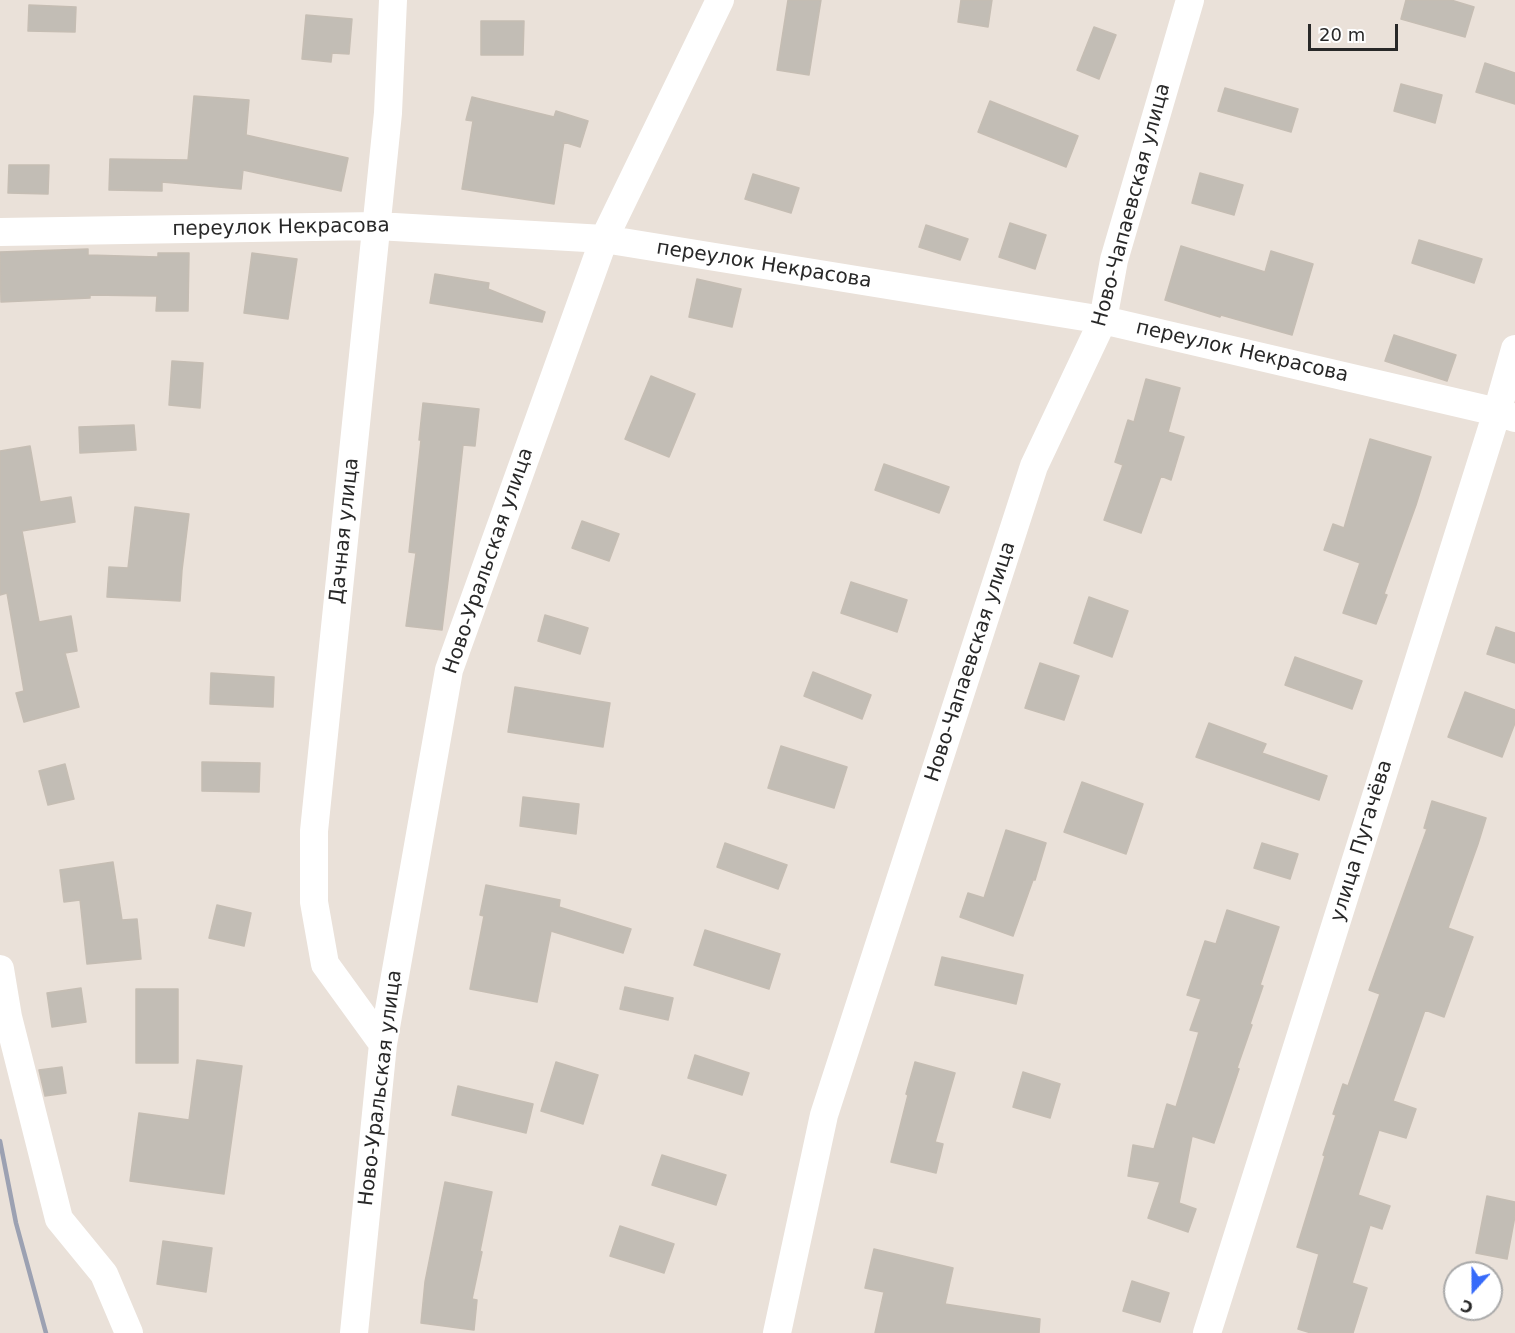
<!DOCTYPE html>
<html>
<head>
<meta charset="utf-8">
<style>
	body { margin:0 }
	#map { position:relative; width:1515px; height:1333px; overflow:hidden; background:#eae1d9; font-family:"DejaVu Sans",sans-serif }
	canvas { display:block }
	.north { position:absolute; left:1443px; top:1261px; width:60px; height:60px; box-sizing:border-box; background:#fff; border:2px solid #a9a9a9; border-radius:50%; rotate:201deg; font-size:16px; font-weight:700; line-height:24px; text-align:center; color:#282828 }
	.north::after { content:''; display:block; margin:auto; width:21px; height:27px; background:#366afa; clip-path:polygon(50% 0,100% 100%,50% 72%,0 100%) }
	.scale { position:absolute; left:1308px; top:24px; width:90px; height:27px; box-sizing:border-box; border:3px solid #282828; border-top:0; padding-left:8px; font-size:18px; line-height:21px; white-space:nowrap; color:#282828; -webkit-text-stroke:4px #fff; paint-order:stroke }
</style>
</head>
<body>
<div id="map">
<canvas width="1515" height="1333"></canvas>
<div class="north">С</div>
<div class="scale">20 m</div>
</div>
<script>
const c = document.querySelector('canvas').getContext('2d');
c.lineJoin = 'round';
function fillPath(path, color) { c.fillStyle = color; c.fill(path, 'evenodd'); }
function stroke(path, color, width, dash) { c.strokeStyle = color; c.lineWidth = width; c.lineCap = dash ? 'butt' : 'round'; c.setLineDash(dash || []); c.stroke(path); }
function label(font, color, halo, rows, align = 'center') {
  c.font = font + ' "DejaVu Sans",sans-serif'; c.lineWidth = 4.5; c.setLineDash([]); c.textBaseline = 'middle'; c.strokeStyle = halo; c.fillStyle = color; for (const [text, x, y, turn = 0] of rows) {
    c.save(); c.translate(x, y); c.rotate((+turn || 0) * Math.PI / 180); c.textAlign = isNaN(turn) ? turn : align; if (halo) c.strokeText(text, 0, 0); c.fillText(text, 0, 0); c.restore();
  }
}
const building = new Path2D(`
	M 788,0 L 821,0 L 809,75 L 777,70 Z
	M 961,0 L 992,0 L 988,27 L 958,22 Z
	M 1406,0 L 1451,0 L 1474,7 L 1465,37 L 1401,19 Z
	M 29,5 L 76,7 L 75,32 L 28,31 Z
	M 306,15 L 352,19 L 349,54 L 332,53 L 331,62 L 302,59 Z
	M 481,21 L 524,21 L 523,55 L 481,55 Z
	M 1094,27 L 1116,35 L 1099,79 L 1077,70 Z
	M 1485,63 L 1515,73 L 1515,104 L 1476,92 Z
	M 1401,84 L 1442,95 L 1435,123 L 1394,111 Z
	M 1225,88 L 1298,109 L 1291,132 L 1218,111 Z
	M 194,96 L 249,100 L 246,135 L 348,158 L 341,191 L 243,170 L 241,189 L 162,182 L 162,191 L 109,190 L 110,159 L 188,160 Z
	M 472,97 L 554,117 L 556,111 L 588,121 L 580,147 L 564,142 L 554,204 L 462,189 L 473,121 L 466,120 Z
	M 990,101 L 1078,136 L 1066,167 L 978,132 Z
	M 9,165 L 49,165 L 48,194 L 8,193 Z
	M 1200,173 L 1243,185 L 1234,215 L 1192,203 Z
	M 753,174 L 799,188 L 791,213 L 745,199 Z
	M 1010,223 L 1046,235 L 1035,269 L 999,257 Z
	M 926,225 L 968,239 L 960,260 L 919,247 Z
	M 1419,240 L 1482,259 L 1474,283 L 1412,263 Z
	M 1181,246 L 1265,272 L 1271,251 L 1313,264 L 1292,335 L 1221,315 L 1220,317 L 1165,300 Z
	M 88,249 L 88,255 L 158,257 L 158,253 L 189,253 L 188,311 L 156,311 L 157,296 L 90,295 L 90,298 L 1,302 L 0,252 Z
	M 252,253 L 297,259 L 288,319 L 244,313 Z
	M 435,274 L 489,283 L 488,289 L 545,312 L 542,322 L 430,303 Z
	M 697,279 L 741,289 L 732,327 L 689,317 Z
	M 1394,335 L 1456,355 L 1447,381 L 1385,361 Z
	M 172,361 L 203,363 L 200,408 L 169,405 Z
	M 651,376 L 695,394 L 669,457 L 625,439 Z
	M 1146,379 L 1180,388 L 1168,432 L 1184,437 L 1171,480 L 1161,476 L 1141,533 L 1104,520 L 1123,465 L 1115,462 L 1128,420 L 1134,422 Z
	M 423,403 L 479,409 L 475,446 L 463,445 L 448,581 L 442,630 L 406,626 L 416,553 L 409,552 L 421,440 L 419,440 Z
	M 134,425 L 136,450 L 80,453 L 79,427 Z
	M 1370,439 L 1431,457 L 1416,505 L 1384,594 L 1387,595 L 1376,624 L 1343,613 L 1360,563 L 1324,550 L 1333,524 L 1344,528 Z
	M 30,446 L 40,502 L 71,497 L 75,522 L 22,531 L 39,622 L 71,616 L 77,651 L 65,653 L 79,707 L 24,722 L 16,693 L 24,691 L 7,593 L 0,595 L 0,451 Z
	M 884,464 L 949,487 L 939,513 L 875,490 Z
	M 135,507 L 189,514 L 182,570 L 180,601 L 107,597 L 109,567 L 128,568 Z
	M 582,521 L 619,534 L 609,561 L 572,548 Z
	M 851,582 L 907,600 L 897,632 L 841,613 Z
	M 1089,597 L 1128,611 L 1112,657 L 1074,643 Z
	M 545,615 L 588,628 L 580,654 L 538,641 Z
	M 1496,627 L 1515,633 L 1515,663 L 1487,654 Z
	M 1295,657 L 1362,681 L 1352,709 L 1285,685 Z
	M 1040,663 L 1079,676 L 1064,720 L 1025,708 Z
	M 813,672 L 871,695 L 862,719 L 804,696 Z
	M 211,673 L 274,677 L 273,707 L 210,704 Z
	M 515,687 L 610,703 L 603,747 L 508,732 Z
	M 1465,692 L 1515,710 L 1515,723 L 1502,757 L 1448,737 Z
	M 1209,723 L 1266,744 L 1262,753 L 1327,776 L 1319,800 L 1196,757 Z
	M 781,746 L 847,767 L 834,808 L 768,788 Z
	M 202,762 L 260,763 L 259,792 L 202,791 Z
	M 65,764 L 74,799 L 48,805 L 39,771 Z
	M 1082,782 L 1143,804 L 1126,854 L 1064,832 Z
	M 523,797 L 579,804 L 576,834 L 520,826 Z
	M 1432,801 L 1486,818 L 1478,844 L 1448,928 L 1473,937 L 1444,1017 L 1425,1010 L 1393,1101 L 1416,1109 L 1406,1138 L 1379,1130 L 1358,1195 L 1390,1206 L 1382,1229 L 1370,1225 L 1352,1283 L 1367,1288 L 1353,1333 L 1311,1333 L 1298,1329 L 1319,1254 L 1297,1247 L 1325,1156 L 1323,1155 L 1336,1115 L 1333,1114 L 1343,1084 L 1348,1086 L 1380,994 L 1369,990 L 1427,829 L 1424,828 Z
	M 1006,830 L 1046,843 L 1035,880 L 1033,880 L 1013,936 L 960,917 L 968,893 L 984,898 Z
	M 725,843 L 787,865 L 778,889 L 717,867 Z
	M 1262,843 L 1298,854 L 1290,879 L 1254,868 Z
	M 113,862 L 122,920 L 137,919 L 141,959 L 87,964 L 80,900 L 64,902 L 60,870 Z
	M 486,885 L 560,900 L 559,907 L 631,929 L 623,953 L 551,931 L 537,1002 L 470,989 L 484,916 L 480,915 Z
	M 217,905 L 251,913 L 244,946 L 209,938 Z
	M 1227,910 L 1279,927 L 1260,985 L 1263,986 L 1250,1024 L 1252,1025 L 1237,1068 L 1239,1069 L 1214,1143 L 1192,1136 L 1179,1203 L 1196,1209 L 1188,1232 L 1148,1218 L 1160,1182 L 1128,1176 L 1133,1145 L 1154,1149 L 1167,1104 L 1176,1107 L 1199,1032 L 1190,1030 L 1201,999 L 1187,995 L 1205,941 L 1216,944 Z
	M 705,930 L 780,954 L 769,989 L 694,965 Z
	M 942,957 L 1023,975 L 1016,1004 L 935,985 Z
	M 625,987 L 673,998 L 668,1020 L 620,1009 Z
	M 81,988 L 86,1022 L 52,1027 L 47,993 Z
	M 136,989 L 178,989 L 178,1063 L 136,1063 Z
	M 695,1055 L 749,1073 L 742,1095 L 688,1078 Z
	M 197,1060 L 242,1066 L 224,1194 L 130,1181 L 139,1113 L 189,1120 Z
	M 556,1062 L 598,1075 L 583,1124 L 541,1111 Z
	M 915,1062 L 955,1073 L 935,1142 L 943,1144 L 936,1173 L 891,1162 L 908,1095 L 906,1094 Z
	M 62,1067 L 66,1093 L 45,1096 L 39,1070 Z
	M 1023,1072 L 1060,1084 L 1050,1118 L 1013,1107 Z
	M 458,1086 L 533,1104 L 526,1133 L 452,1115 Z
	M 662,1155 L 726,1175 L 716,1205 L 652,1185 Z
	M 445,1182 L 492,1192 L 480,1251 L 482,1252 L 472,1299 L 477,1300 L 474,1330 L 421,1323 L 425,1282 Z
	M 1487,1196 L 1515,1202 L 1515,1216 L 1507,1259 L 1476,1253 Z
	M 620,1226 L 674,1244 L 664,1273 L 610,1256 Z
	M 163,1241 L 212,1248 L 206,1292 L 157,1284 Z
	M 874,1249 L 953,1268 L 945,1304 L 1040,1319 L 1039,1333 L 875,1333 L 884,1292 L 865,1288 Z
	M 1132,1281 L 1169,1293 L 1160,1322 L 1123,1311 Z`);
fillPath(building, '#c2bdb5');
stroke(building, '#c5bdb3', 1.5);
stroke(new Path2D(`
	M 0,232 L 377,226 L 604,239 L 1103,320 L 1497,412 L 1515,418
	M 0,969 L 8,1017 L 59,1219 L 104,1274 L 129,1333
	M 383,1044 L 325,964 L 314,902 L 314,831 L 388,113 L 393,0
	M 354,1333 L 383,1044 L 449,670 L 604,239 L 720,0
	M 777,1333 L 824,1115 L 1034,466 L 1103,320 L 1114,260 L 1190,0
	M 1207,1333 L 1497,412 L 1515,349`), '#fff', 28);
stroke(new Path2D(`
	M 0,1141 L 16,1223 L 46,1333`), '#9ca1b2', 4.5);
label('20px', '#282828', '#fff', [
	["Ново-Чапаевская улица",1132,205,-75],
	["переулок Некрасова",281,228,-1],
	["переулок Некрасова",764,265,9],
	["переулок Некрасова",1242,352,13],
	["Дачная улица",345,531,-84],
	["Ново-Уральская улица",489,561,-71],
	["Ново-Чапаевская улица",971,662,-72],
	["улица Пугачёва",1362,841,-73],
	["Ново-Уральская улица",381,1088,-83]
]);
</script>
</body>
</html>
